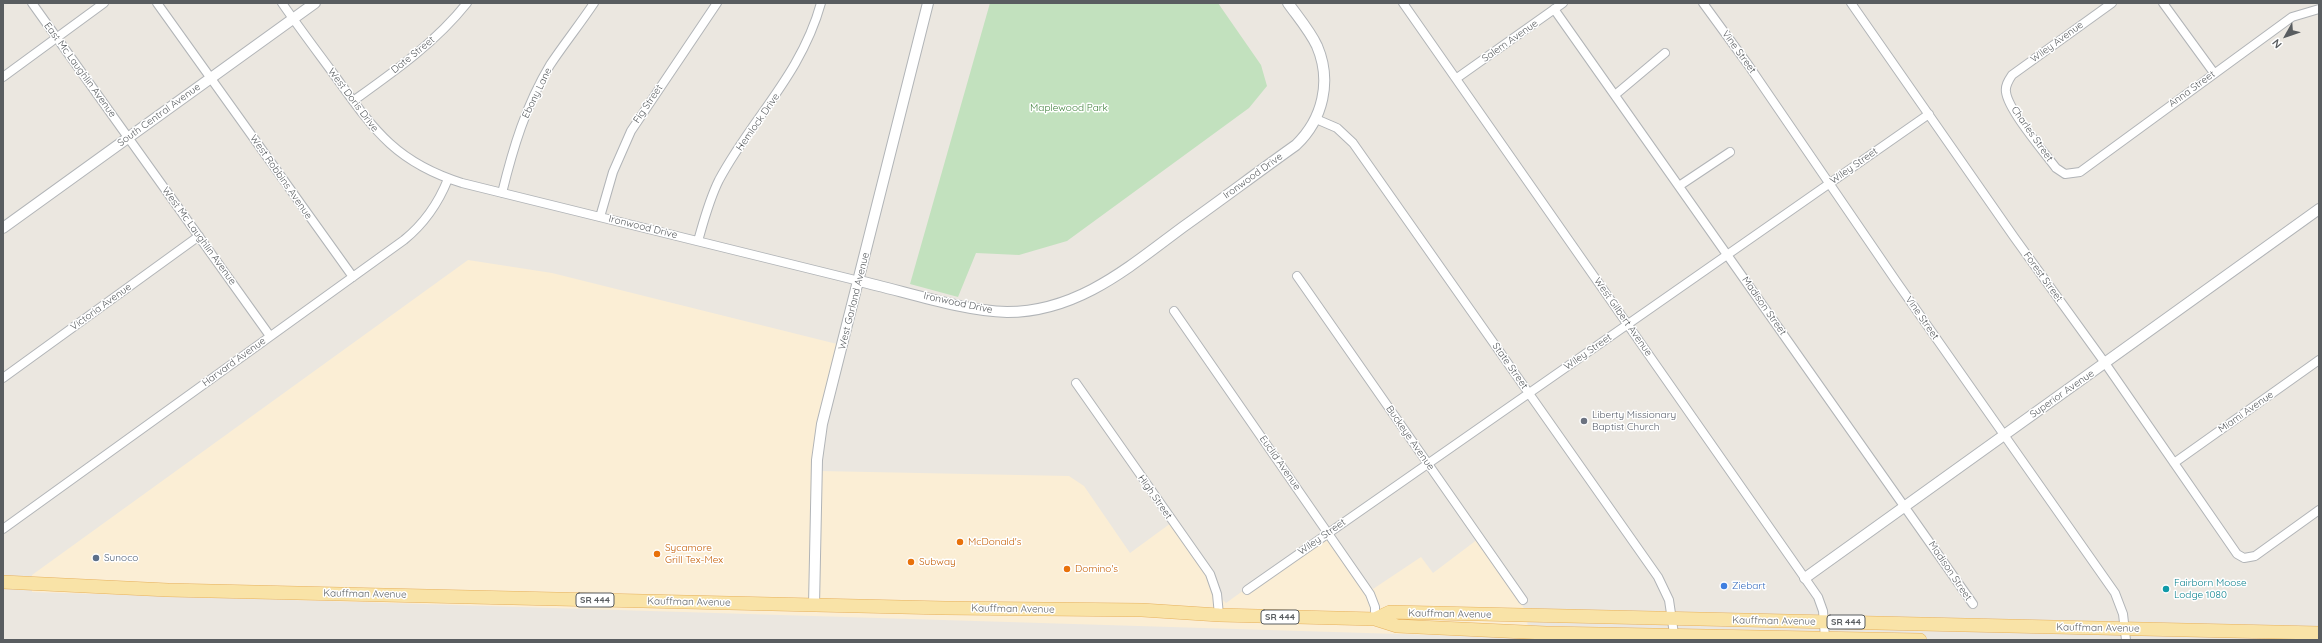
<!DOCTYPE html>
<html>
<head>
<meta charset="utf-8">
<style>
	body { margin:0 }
	#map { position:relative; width:2322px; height:643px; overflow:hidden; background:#ebe7e0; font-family:Quicksand,sans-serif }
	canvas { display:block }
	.frame { position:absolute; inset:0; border:4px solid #595d60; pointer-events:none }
	.north { position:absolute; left:2266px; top:16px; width:40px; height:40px; -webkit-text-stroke:3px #fff; paint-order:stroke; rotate:230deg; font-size:11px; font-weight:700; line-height:16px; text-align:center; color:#595d60 }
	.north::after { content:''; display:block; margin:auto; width:14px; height:18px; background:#595d60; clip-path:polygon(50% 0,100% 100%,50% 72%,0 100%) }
</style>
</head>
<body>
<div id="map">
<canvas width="2322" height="643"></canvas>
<div class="frame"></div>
<div class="north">N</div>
</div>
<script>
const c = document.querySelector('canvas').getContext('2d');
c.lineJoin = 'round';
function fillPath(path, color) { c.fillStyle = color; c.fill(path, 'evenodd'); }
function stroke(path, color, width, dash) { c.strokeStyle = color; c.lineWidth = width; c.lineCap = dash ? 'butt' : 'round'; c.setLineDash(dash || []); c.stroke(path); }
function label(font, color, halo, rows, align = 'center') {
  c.font = font + ' Quicksand,sans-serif'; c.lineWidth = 3; c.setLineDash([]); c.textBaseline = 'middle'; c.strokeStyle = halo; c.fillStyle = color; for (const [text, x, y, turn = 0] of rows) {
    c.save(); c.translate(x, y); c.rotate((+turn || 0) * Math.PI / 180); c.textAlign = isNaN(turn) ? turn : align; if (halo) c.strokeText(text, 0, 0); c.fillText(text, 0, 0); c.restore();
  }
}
fillPath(new Path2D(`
	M 468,260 L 552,273 L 841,345 L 820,424 L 819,471 L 1069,476 L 1084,486 L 1130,553 L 1171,523 L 1208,574 L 1214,591 L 1226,603 L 1325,532 L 1373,589 L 1421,557 L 1433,573 L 1478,539 L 1526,611 L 1529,638 L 32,592 L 32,575 Z`), '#fbeed5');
fillPath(new Path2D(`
	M 990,3 L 1218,3 L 1261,65 L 1267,86 L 1249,108 L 1067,241 L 1019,255 L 976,253 L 958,297 L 910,284 Z`), '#c2e1be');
const minor = new Path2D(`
	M 32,3 L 270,336
	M 157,3 L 353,277
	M 282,3 C 300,29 319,54 338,80 C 375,132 398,163 462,183 L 859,281
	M 1403,3 L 1818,597 L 1823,611 L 1825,638
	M 1703,3 L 1749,66 L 1896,281 L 2115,593 L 2123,614 L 2126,640
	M 1851,3 L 2014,237 L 2105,363 L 2237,554 L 2244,558 L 2255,556 L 2319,510
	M 2112,3 L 2012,75 C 2008,81 2005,86 2006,92 C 2008,110 2044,152 2056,168 L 2065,174 L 2080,172 L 2292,17 L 2319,9
	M 2163,3 L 2214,73
	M 1554,9 L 1973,604
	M 3,77 L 104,3
	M 1457,78 L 1563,3
	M 1615,95 L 1665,53
	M 353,101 C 395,71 435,43 467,3
	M 1316,119 L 1337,128 L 1353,143 L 1658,577 L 1669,600 L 1674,634
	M 1679,186 L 1730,152
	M 502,193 C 513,148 526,105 550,65 C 564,44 580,24 594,3
	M 600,217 L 613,172 L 631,131 L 717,3
	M 698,241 C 704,220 709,200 719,180 C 752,118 801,75 821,3
	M 1297,276 L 1523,600
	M 1174,311 L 1370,594 L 1375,607 L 1375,619
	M 3,378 L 199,236
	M 1076,383 L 1210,574 L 1217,594 L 1219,615
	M 2174,463 L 2319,360
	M 3,529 L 404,240 C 425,223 438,204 448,179
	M 1247,590 L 1929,114`);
const tertiary = new Path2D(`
	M 3,228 L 315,3
	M 859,281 C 904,291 962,311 1007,312 C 1078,312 1129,267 1183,227 C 1221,200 1258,172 1296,145 C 1323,119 1332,81 1317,46 C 1310,31 1298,17 1288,3
	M 1805,578 L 2319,209
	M 814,605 L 817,460 L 822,424 L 928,3`);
const primary = new Path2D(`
	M 3,582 L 168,590 L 945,608 L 1142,610 L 1219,615 L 1375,619 L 1397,626 L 1546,633 L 1920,640
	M 1375,619 L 1390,612 L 2319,633`);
stroke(minor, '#b1b4b7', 10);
stroke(tertiary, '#b1b4b7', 12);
stroke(primary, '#e7b15d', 14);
stroke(minor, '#fff', 8);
stroke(tertiary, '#fff', 10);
stroke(primary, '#f9e3a7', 13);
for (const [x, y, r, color] of [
	[1584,421,4,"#6b7280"],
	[960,542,4,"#e8710a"],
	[657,554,4,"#e8710a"],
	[96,558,4,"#5c6f8a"],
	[911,562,4,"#e8710a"],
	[1067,569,4,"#e8710a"],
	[1724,586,4,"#3f7fe0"],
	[2166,589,4,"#0f9aa8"]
]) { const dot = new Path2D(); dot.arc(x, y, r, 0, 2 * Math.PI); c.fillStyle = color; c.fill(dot); stroke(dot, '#fff', 1.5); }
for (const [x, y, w] of [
	[595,600,38],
	[1280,617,38],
	[1846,622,38]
]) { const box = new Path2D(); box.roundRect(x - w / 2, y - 7, w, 14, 3); c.fillStyle = '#fff'; c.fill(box); stroke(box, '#595d60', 1); }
label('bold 9px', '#595d60', null, [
	["SR 444",595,600],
	["SR 444",1280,617],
	["SR 444",1846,622]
]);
label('10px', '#595d60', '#fff', [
	["Salem Avenue",1510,41,-35],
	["Wiley Avenue",2057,42,-36],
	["Vine Street",1739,52,54],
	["Date Street",413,55,-39],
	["East Mc Laughlin Avenue",80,70,54],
	["Anna Street",2192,89,-36],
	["Ebony Lane",537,93,-64],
	["West Doris Drive",353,100,53],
	["Fig Street",648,104,-56],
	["South Central Avenue",159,115,-36],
	["Hemlock Drive",758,122,-55],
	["Charles Street",2032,134,55],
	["Wiley Street",1854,166,-35],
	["Ironwood Drive",1253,176,-36],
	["West Robbins Avenue",281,177,55],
	["Ironwood Drive",643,227,14],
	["West Mc Laughlin Avenue",199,236,54],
	["Forest Street",2043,277,54],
	["West Garland Avenue",854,301,-76],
	["Ironwood Drive",958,303,12],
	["Madison Street",1764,306,55],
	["Victoria Avenue",101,307,-36],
	["West Gilbert Avenue",1623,317,55],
	["Vine Street",1922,318,55],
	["Wiley Street",1588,352,-35],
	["Harvard Avenue",234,362,-36],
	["State Street",1510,366,55],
	["Superior Avenue",2062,394,-35],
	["Miami Avenue",2246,412,-35],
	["Buckeye Avenue",1410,438,55],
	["Euclid Avenue",1280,463,55],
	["High Street",1155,497,55],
	["Wiley Street",1322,537,-35],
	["Madison Street",1950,571,56],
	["Kauffman Avenue",365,594,1],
	["Kauffman Avenue",689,602,1],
	["Kauffman Avenue",1013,609,1],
	["Kauffman Avenue",1450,614,1],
	["Kauffman Avenue",1774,621,1],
	["Kauffman Avenue",2098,628,1]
]);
label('10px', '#3d7f39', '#fff', [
	["Maplewood Park",1069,108]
]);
label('10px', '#5b616d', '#fff', [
	["Liberty Missionary",1592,415],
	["Baptist Church",1592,427]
], 'left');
label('10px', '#c56008', '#fff', [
	["McDonald's",968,542],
	["Sycamore",665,548],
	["Grill Tex-Mex",665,560],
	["Subway",919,562],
	["Domino's",1075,569]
], 'left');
label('10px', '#4e5e75', '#fff', [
	["Sunoco",104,558]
], 'left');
label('10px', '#0d838f', '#fff', [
	["Fairborn Moose",2174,583],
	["Lodge 1080",2174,595]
], 'left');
label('10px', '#366cbe', '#fff', [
	["Ziebart",1732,586]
], 'left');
</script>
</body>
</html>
